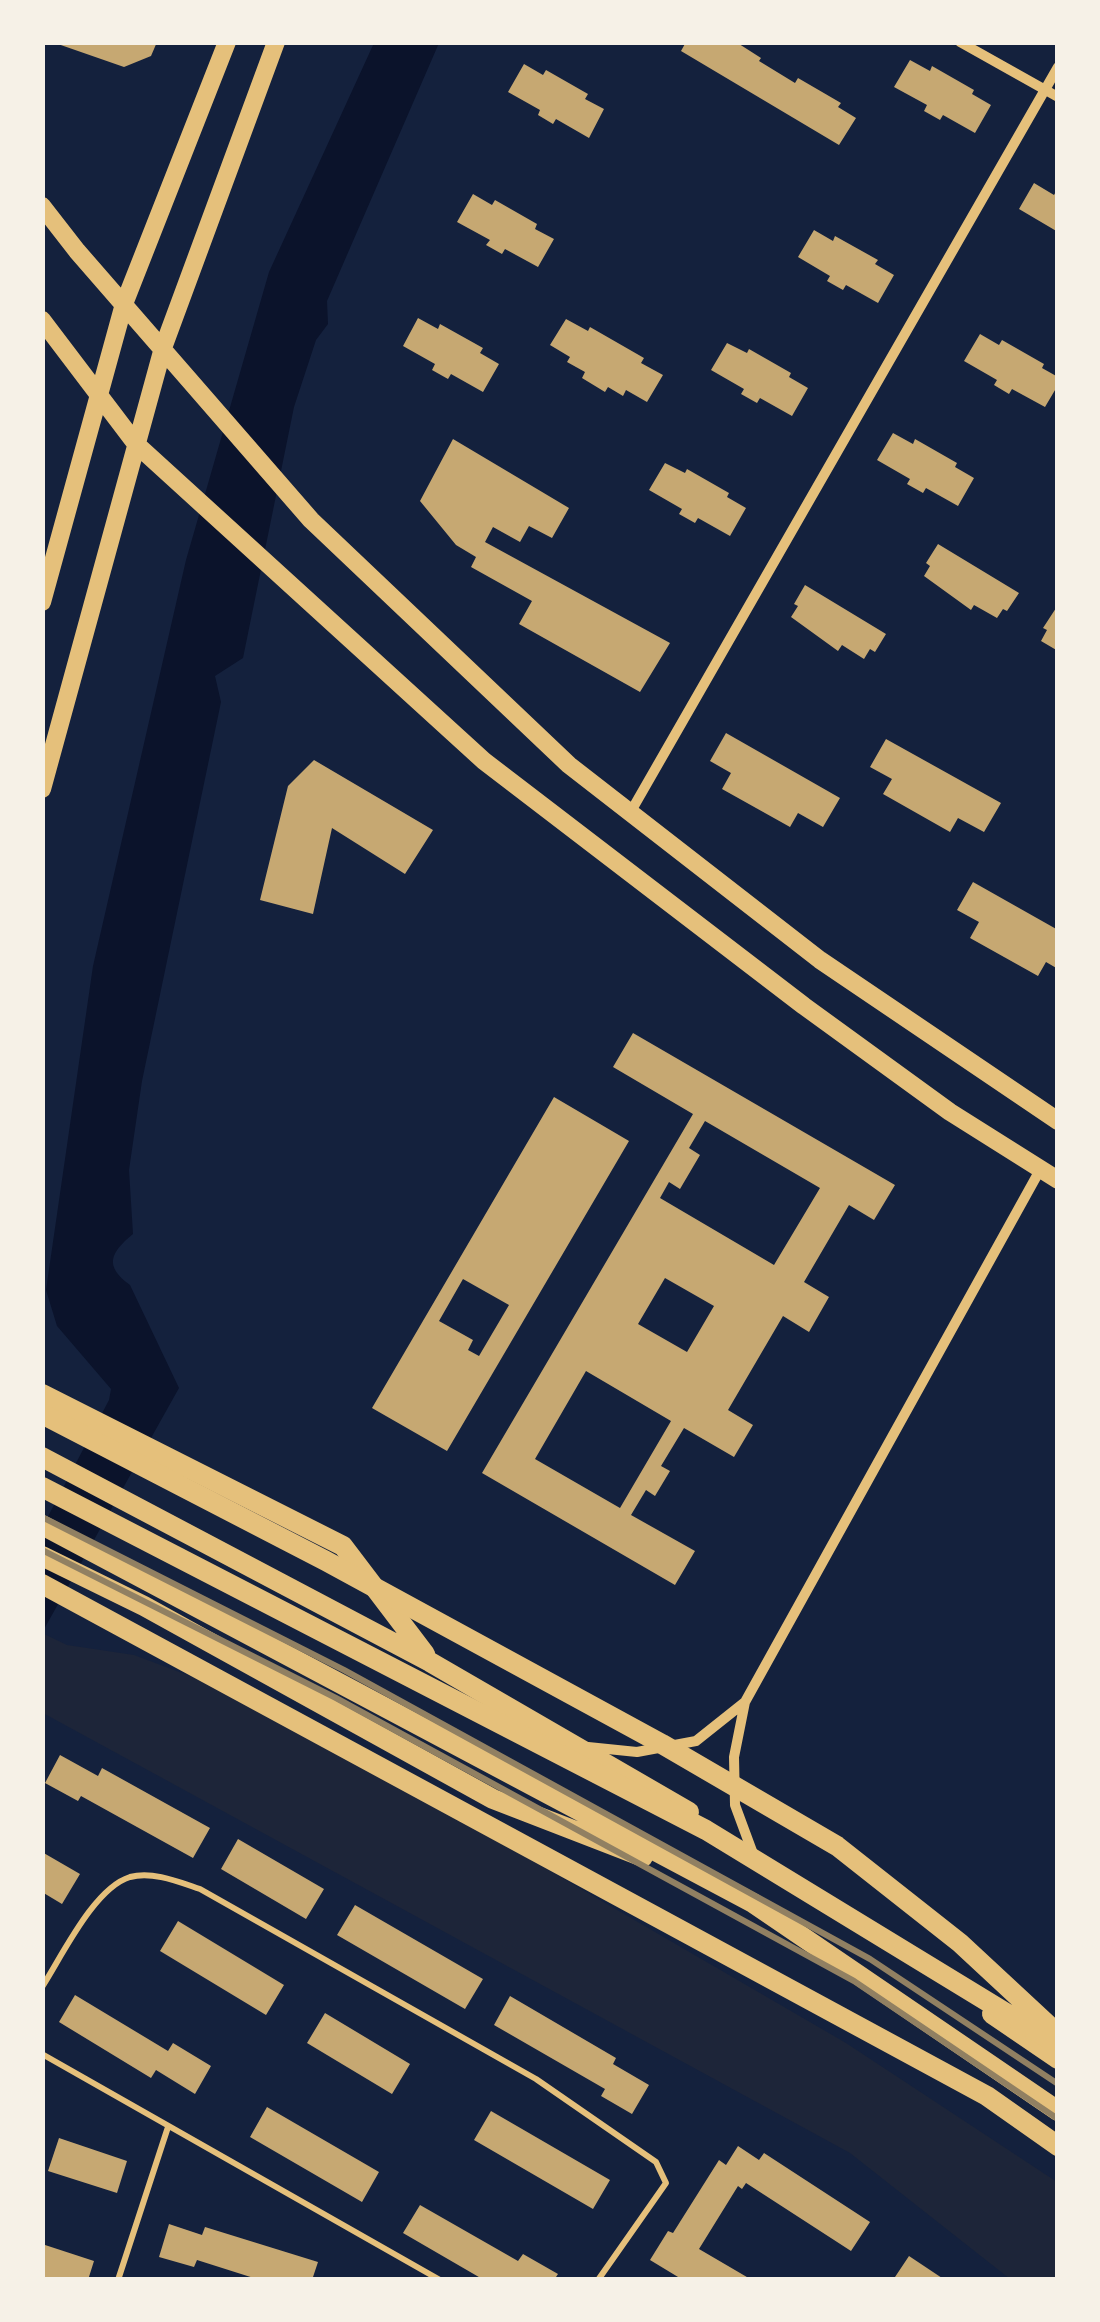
<!DOCTYPE html>
<html>
<head>
<meta charset="utf-8">
<style>
	body { margin:0 }
	#map { position:relative; width:1100px; height:2322px; overflow:hidden; background:#14213d; font-family:Manrope,sans-serif }
	canvas { display:block }
	.frame { position:absolute; inset:0; border:45px solid #f6f1e7; pointer-events:none }
</style>
</head>
<body>
<div id="map">
<canvas width="1100" height="2322"></canvas>
<div class="frame"></div>
</div>
<script>
const c = document.querySelector('canvas').getContext('2d');
c.lineJoin = 'round';
function fillPath(path, color) { c.fillStyle = color; c.fill(path, 'evenodd'); }
function stroke(path, color, width, dash) { c.strokeStyle = color; c.lineWidth = width; c.lineCap = dash ? 'butt' : 'round'; c.setLineDash(dash || []); c.stroke(path); }
fillPath(new Path2D(`
	M 42,1633 L 67,1645 L 134,1655 L 206,1682 L 526,1857 L 846,2043 L 1057,2182 L 1057,2279 L 1010,2279 L 850,2153 L 43,1713 Z`), '#1d2539');
fillPath(new Path2D(`
	M 374,43 L 439,43 L 327,301 L 328,324 L 316,340 L 294,407 L 243,658 L 215,676 L 221,702 L 142,1081 L 129,1170 L 133,1234 C 110,1253 104,1266 130,1285 L 179,1388 L 43,1631 L 43,1526 L 109,1400 L 111,1389 L 57,1326 L 46,1290 L 93,966 L 186,560 L 269,272 Z`), '#0b132b');
fillPath(new Path2D(`
	M 157,42 L 151,56 L 124,67 L 55,43 Z
	M 686,42 L 736,42 L 761,58 L 759,61 L 795,83 L 798,78 L 841,103 L 838,107 L 856,118 L 839,145 L 681,51 Z
	M 910,60 L 930,71 L 932,66 L 974,90 L 972,94 L 991,105 L 975,133 L 943,115 L 940,120 L 924,111 L 927,105 L 894,87 Z
	M 524,64 L 543,75 L 546,70 L 588,94 L 585,99 L 604,109 L 589,138 L 556,119 L 553,124 L 538,115 L 540,110 L 508,92 Z
	M 1034,183 L 1054,195 L 1058,188 L 1058,232 L 1019,209 Z
	M 473,194 L 492,205 L 495,200 L 537,224 L 535,229 L 554,239 L 538,267 L 505,249 L 502,254 L 486,245 L 490,240 L 457,222 Z
	M 814,230 L 833,241 L 835,236 L 878,260 L 875,264 L 894,275 L 878,303 L 846,285 L 843,290 L 827,281 L 830,276 L 798,257 Z
	M 418,318 L 438,329 L 440,324 L 483,348 L 480,353 L 499,364 L 483,392 L 451,374 L 448,379 L 432,370 L 435,364 L 403,346 Z
	M 566,319 L 588,331 L 590,327 L 644,358 L 641,363 L 663,375 L 647,402 L 626,390 L 623,396 L 608,387 L 605,392 L 582,378 L 585,372 L 567,362 L 570,357 L 550,345 Z
	M 980,334 L 999,345 L 1002,340 L 1044,364 L 1042,368 L 1058,377 L 1058,385 L 1045,407 L 1012,389 L 1009,394 L 994,385 L 997,380 L 964,361 Z
	M 727,343 L 747,353 L 749,349 L 791,373 L 789,377 L 808,388 L 792,416 L 760,398 L 757,403 L 741,394 L 744,389 L 711,370 Z
	M 893,433 L 913,444 L 915,439 L 957,463 L 955,467 L 974,478 L 958,506 L 926,488 L 923,493 L 907,484 L 910,479 L 877,460 Z
	M 453,439 L 569,508 L 552,538 L 529,526 L 520,542 L 493,527 L 485,542 L 670,643 L 640,692 L 519,624 L 532,601 L 471,567 L 476,557 L 456,545 L 420,501 Z
	M 665,463 L 685,473 L 687,469 L 729,493 L 727,497 L 746,508 L 730,536 L 698,518 L 695,523 L 679,514 L 682,509 L 649,490 Z
	M 938,544 L 1019,593 L 1007,611 L 1003,609 L 997,618 L 974,605 L 971,610 L 924,576 L 930,566 L 926,563 Z
	M 805,585 L 886,634 L 875,652 L 870,649 L 864,659 L 842,645 L 838,651 L 791,617 L 798,606 L 794,604 Z
	M 1058,605 L 1058,651 L 1041,641 L 1047,630 L 1043,628 Z
	M 726,733 L 840,798 L 823,827 L 798,813 L 790,827 L 722,789 L 731,773 L 710,761 Z
	M 886,739 L 1001,803 L 984,832 L 958,818 L 950,832 L 883,794 L 892,779 L 870,767 Z
	M 314,760 L 433,830 L 405,874 L 332,828 L 313,914 L 260,900 L 288,786 Z
	M 973,882 L 1058,930 L 1058,969 L 1046,962 L 1038,976 L 970,938 L 979,922 L 957,910 Z
	M 633,1033 L 895,1185 L 874,1220 L 849,1205 L 804,1282 L 829,1297 L 809,1332 L 783,1316 L 728,1410 L 753,1425 L 734,1457 L 684,1428 L 661,1466 L 670,1471 L 655,1496 L 646,1490 L 631,1515 L 695,1551 L 675,1585 L 482,1473 L 693,1114 L 613,1067 ZM 705,1121 L 820,1188 L 774,1265 L 660,1198 L 669,1182 L 680,1189 L 700,1155 L 689,1148 ZM 665,1278 L 714,1306 L 687,1352 L 638,1324 ZM 586,1371 L 671,1421 L 620,1508 L 535,1459 Z
	M 554,1097 L 629,1141 L 447,1451 L 372,1408 ZM 463,1279 L 509,1305 L 479,1356 L 468,1350 L 473,1340 L 439,1321 Z
	M 60,1755 L 98,1776 L 102,1768 L 210,1828 L 193,1858 L 81,1796 L 78,1801 L 45,1783 Z
	M 238,1839 L 324,1889 L 306,1919 L 221,1869 Z
	M 42,1852 L 80,1874 L 62,1904 L 42,1892 Z
	M 355,1905 L 483,1979 L 465,2009 L 337,1935 Z
	M 178,1921 L 284,1985 L 266,2015 L 160,1951 Z
	M 75,1995 L 168,2051 L 173,2043 L 211,2066 L 195,2094 L 156,2070 L 151,2078 L 59,2022 Z
	M 510,1996 L 616,2058 L 613,2064 L 649,2085 L 632,2114 L 601,2096 L 605,2089 L 494,2025 Z
	M 325,2013 L 410,2064 L 392,2094 L 307,2043 Z
	M 267,2107 L 379,2172 L 362,2202 L 250,2137 Z
	M 491,2111 L 610,2180 L 593,2209 L 474,2140 Z
	M 59,2138 L 127,2161 L 117,2193 L 48,2171 Z
	M 738,2146 L 759,2160 L 764,2153 L 870,2222 L 851,2251 L 746,2183 L 742,2189 L 738,2186 L 699,2249 L 752,2280 L 683,2280 L 650,2260 L 668,2231 L 673,2233 L 719,2160 L 726,2165 Z
	M 420,2205 L 518,2261 L 523,2254 L 558,2274 L 554,2280 L 484,2280 L 403,2233 Z
	M 169,2224 L 202,2235 L 205,2227 L 318,2262 L 312,2280 L 260,2280 L 197,2260 L 194,2267 L 159,2257 Z
	M 42,2244 L 94,2261 L 88,2280 L 42,2280 Z
	M 909,2256 L 945,2280 L 893,2280 Z`), '#c6a872');
stroke(new Path2D(`
	M 42,1987 C 62,1956 94,1888 130,1877 C 153,1871 179,1882 200,1889 L 536,2079 L 656,2162 L 666,2183 L 598,2280
	M 42,2054 L 440,2280
	M 118,2280 L 168,2127`), '#e5c07b', 6);
stroke(new Path2D(`
	M 960,42 L 1058,97
	M 630,813 L 1058,67
	M 745,1702 L 1040,1170
	M 588,1747 L 637,1752 L 696,1741 L 745,1702 L 734,1757 L 735,1805 L 752,1851`), '#e5c07b', 10);
stroke(new Path2D(`
	M 42,206 L 77,251 L 311,520 L 569,765 L 820,960 L 1058,1121
	M 42,320 L 136,444 L 484,761 L 804,1006 L 950,1112 L 1058,1180
	M 42,602 L 124,304 L 227,42
	M 42,789 L 163,348 L 276,42`), '#e5c07b', 18);
stroke(new Path2D(`
	M 42,1394 L 343,1546 L 425,1654
	M 42,1457 L 430,1662 L 689,1812
	M 42,1584 L 987,2096 L 1058,2146
	M 992,2014 L 1058,2059`), '#e5c07b', 20);
stroke(new Path2D(`
	M 42,1414 L 326,1561 L 662,1744 L 837,1846 L 960,1943 L 1058,2034
	M 42,1487 L 706,1830 L 1052,2041
	M 42,1525 L 753,1903 L 1058,2111
	M 42,1556 L 144,1606 L 493,1799 L 643,1857`), '#e5c07b', 20);
stroke(new Path2D(`
	M 42,1517 L 344,1670 L 870,1959 L 1058,2084
	M 42,1550 L 336,1698 L 854,1981 L 1058,2119`), '#918062', 6);
</script>
</body>
</html>
